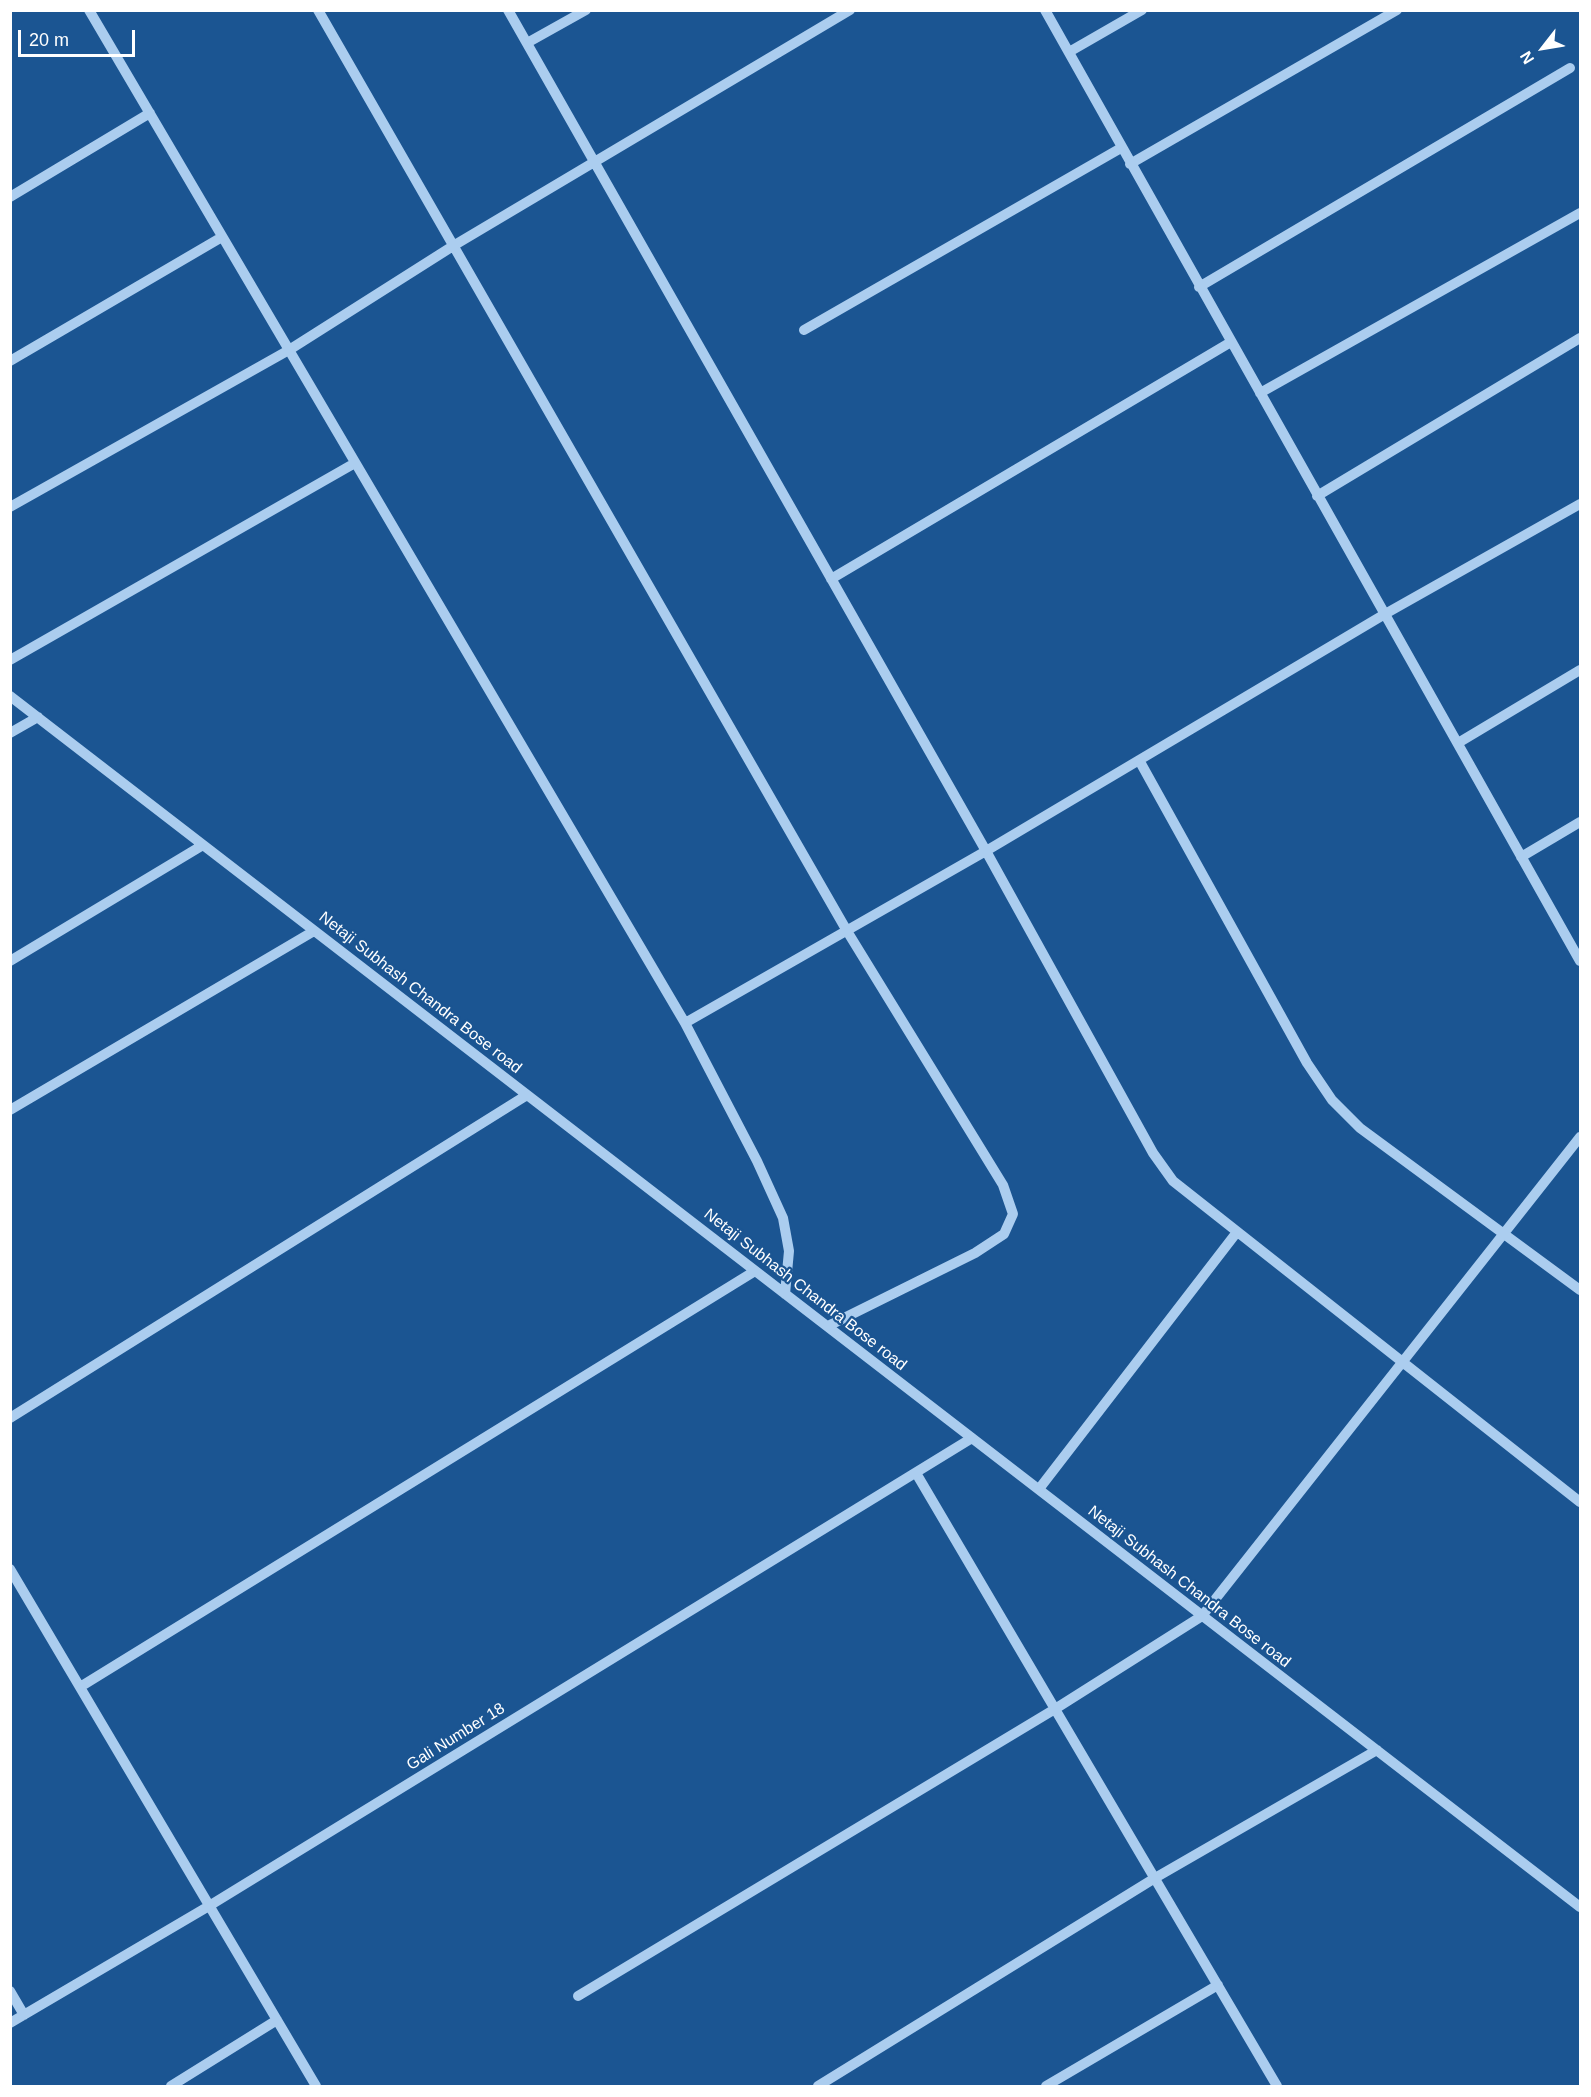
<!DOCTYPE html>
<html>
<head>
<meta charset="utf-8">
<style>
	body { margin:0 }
	#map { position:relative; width:1591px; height:2097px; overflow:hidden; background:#1b5592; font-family:Helvetica,sans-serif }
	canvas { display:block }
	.frame { position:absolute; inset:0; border:12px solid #fff; pointer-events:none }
	.north { position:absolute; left:1513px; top:18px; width:60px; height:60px; -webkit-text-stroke:4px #1b5592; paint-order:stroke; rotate:239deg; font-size:16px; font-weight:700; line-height:24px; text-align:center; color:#fff }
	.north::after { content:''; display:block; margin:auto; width:21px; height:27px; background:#fff; clip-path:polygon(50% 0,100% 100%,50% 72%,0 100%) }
	.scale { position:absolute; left:18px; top:30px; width:117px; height:27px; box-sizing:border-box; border:3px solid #fff; border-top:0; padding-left:8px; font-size:18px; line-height:21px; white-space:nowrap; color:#fff; -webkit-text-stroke:4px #1b5592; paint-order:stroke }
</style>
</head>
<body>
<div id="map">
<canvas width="1591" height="2097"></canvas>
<div class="frame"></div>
<div class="north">N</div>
<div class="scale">20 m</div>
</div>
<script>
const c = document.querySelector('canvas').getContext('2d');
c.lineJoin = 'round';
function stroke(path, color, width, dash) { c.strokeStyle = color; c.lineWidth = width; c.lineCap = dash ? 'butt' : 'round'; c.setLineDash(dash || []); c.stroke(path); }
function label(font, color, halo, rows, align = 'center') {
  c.font = font + ' Helvetica,sans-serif'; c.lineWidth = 4.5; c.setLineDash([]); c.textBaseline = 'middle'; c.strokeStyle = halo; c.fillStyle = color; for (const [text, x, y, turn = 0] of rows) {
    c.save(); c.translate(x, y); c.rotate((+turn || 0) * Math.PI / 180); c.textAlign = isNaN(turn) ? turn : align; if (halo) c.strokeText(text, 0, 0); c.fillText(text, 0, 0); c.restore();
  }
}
stroke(new Path2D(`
	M 89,10 L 685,1023 L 757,1161 L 783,1218 L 789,1251 L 785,1294
	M 318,10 L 847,931 L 1003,1185 L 1013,1214 L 1004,1234 L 975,1253 L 828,1326
	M 508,10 L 986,851 L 1153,1153 L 1173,1181 L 1580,1502
	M 1045,10 L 1580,961
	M 527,43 L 586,10
	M 1069,52 L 1142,10
	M 1130,164 L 1397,10
	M 10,197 L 150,113
	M 1199,287 L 1570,68
	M 804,330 L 1121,148
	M 10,361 L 222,237
	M 1260,393 L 1580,213
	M 1317,496 L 1580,338
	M 10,507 L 289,350 L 453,246 L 850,10
	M 831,579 L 1231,342
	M 10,660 L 355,463
	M 10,696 L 1580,1907
	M 10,733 L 38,717
	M 1458,743 L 1580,670
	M 1139,760 L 1307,1063 L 1332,1100 L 1360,1128 L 1580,1290
	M 1521,857 L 1580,822
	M 10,961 L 203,845
	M 685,1023 L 986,851 L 1385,614 L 1580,504
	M 10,1110 L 314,931
	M 10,1418 L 527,1095
	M 916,1473 L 1277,2086
	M 1039,1489 L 1237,1232
	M 10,1569 L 316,2086
	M 80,1687 L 755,1271
	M 10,1991 L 24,2015
	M 578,1996 L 1055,1709 L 1202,1616 L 1580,1137
	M 10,2023 L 209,1906 L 972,1438
	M 171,2086 L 277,2020
	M 818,2086 L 1155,1878 L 1377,1750
	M 1046,2086 L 1218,1985`), '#abcdef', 10);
label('16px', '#fff', '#1b5592', [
	["Netaji Subhash Chandra Bose road",420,993,38],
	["Netaji Subhash Chandra Bose road",805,1290,38],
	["Netaji Subhash Chandra Bose road",1189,1587,38],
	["Gali Number 18",456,1737,-32]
]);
</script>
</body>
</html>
